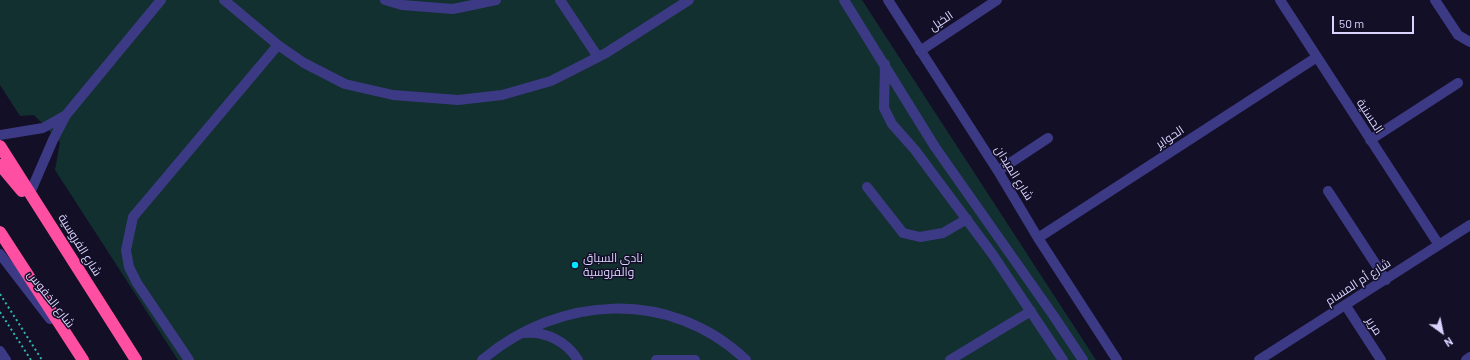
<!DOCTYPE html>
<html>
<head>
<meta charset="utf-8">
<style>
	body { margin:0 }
	#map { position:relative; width:1470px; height:360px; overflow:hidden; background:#130f26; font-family:Barlow,sans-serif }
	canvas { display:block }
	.north { position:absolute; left:1422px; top:312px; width:40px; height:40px; -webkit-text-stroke:3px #130f26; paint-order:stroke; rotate:147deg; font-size:11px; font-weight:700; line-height:16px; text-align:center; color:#d9d4ff }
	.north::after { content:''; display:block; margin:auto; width:14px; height:18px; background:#d9d4ff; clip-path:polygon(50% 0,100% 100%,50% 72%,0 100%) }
	.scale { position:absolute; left:1332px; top:16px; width:82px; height:18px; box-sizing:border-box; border:2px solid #d9d4ff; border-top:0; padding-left:5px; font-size:12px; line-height:14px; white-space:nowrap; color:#d9d4ff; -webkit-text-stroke:3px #130f26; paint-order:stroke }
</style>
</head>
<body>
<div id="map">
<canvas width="1470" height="360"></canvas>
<div class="north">N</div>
<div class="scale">50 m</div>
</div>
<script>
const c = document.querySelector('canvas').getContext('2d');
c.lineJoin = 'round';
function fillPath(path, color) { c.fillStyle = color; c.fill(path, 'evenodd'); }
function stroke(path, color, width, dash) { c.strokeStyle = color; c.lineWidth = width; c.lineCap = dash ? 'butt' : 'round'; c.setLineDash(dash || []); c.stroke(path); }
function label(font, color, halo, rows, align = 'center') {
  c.font = font + ' Barlow,Cairo,sans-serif'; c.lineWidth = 3; c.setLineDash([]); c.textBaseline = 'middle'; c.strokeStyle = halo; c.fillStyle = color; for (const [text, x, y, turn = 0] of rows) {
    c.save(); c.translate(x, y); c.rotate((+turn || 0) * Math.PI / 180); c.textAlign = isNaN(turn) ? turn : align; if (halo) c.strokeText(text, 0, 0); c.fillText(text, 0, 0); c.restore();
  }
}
fillPath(new Path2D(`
	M 0,0 L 862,0 L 1096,360 L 178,360 L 55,170 L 60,142 L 34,115 L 20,116 L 0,85 Z`), '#12302f');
stroke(new Path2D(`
	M 0,294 L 42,360
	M 0,312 L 31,360`), '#2fb8b0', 2, [2, 3]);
stroke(new Path2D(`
	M 224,0 L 278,45 L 304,63 L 345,84 L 393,95 L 458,100 L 502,95 L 551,81 L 606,53 L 689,0
	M 385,0 L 402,5 L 453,9 L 496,0
	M 560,0 L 598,57
	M 844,0 L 935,147 L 1053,315 L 1083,360
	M 888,0 L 998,171 L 1038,238 L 1117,360
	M 1280,0 L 1439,245
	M 1435,0 L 1458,35 L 1470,42
	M 920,51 L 997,0
	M 885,64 L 884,108 L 892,124 L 915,150 L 993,255 L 1063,360
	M 0,135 L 43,128 L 66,115
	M 1370,140 L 1458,83
	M 998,171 L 1048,138
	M 867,187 L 903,233 L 920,237 L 943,233 L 967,219
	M 1328,191 L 1386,280
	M 30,193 L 53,140 L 66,115 L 161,0
	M 1038,238 L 1317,57
	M 0,254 L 50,319
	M 1346,306 L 1381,360
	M 525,333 C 546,331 567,342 578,360
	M 0,351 L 6,360
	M 189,360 L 137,283 L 129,267 L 126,250 L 133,217 L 278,45
	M 482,360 C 559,295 670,288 746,360
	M 656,360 L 695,360
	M 950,360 L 1031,311
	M 1259,360 L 1470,225
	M 1466,360 L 1470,357`), '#3d3a85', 10);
stroke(new Path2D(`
	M 0,146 L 136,360
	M 0,165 L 22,191
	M 0,232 L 83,360`), '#ff4fa3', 12);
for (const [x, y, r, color] of [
	[575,265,4,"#00e5ff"]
]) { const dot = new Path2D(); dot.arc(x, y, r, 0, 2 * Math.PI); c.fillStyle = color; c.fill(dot); stroke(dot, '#130f26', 1.5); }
label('12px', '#d9d4ff', '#130f26', [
	["الخيل",941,21,-34],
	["الحسنية",1370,116,57],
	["الحواير",1170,137,-33],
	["شارع الميدان",1014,173,58],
	["شارع الفروسية",80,245,58],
	["شارع أم المسام",1358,282,-33],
	["شارع الخفوس",51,299,52],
	["مرير",1374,326,57]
]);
label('12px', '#d9d4ff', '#130f26', [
	["نادي السباق",583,258],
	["والفروسية",583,272]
], 'left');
</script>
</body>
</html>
